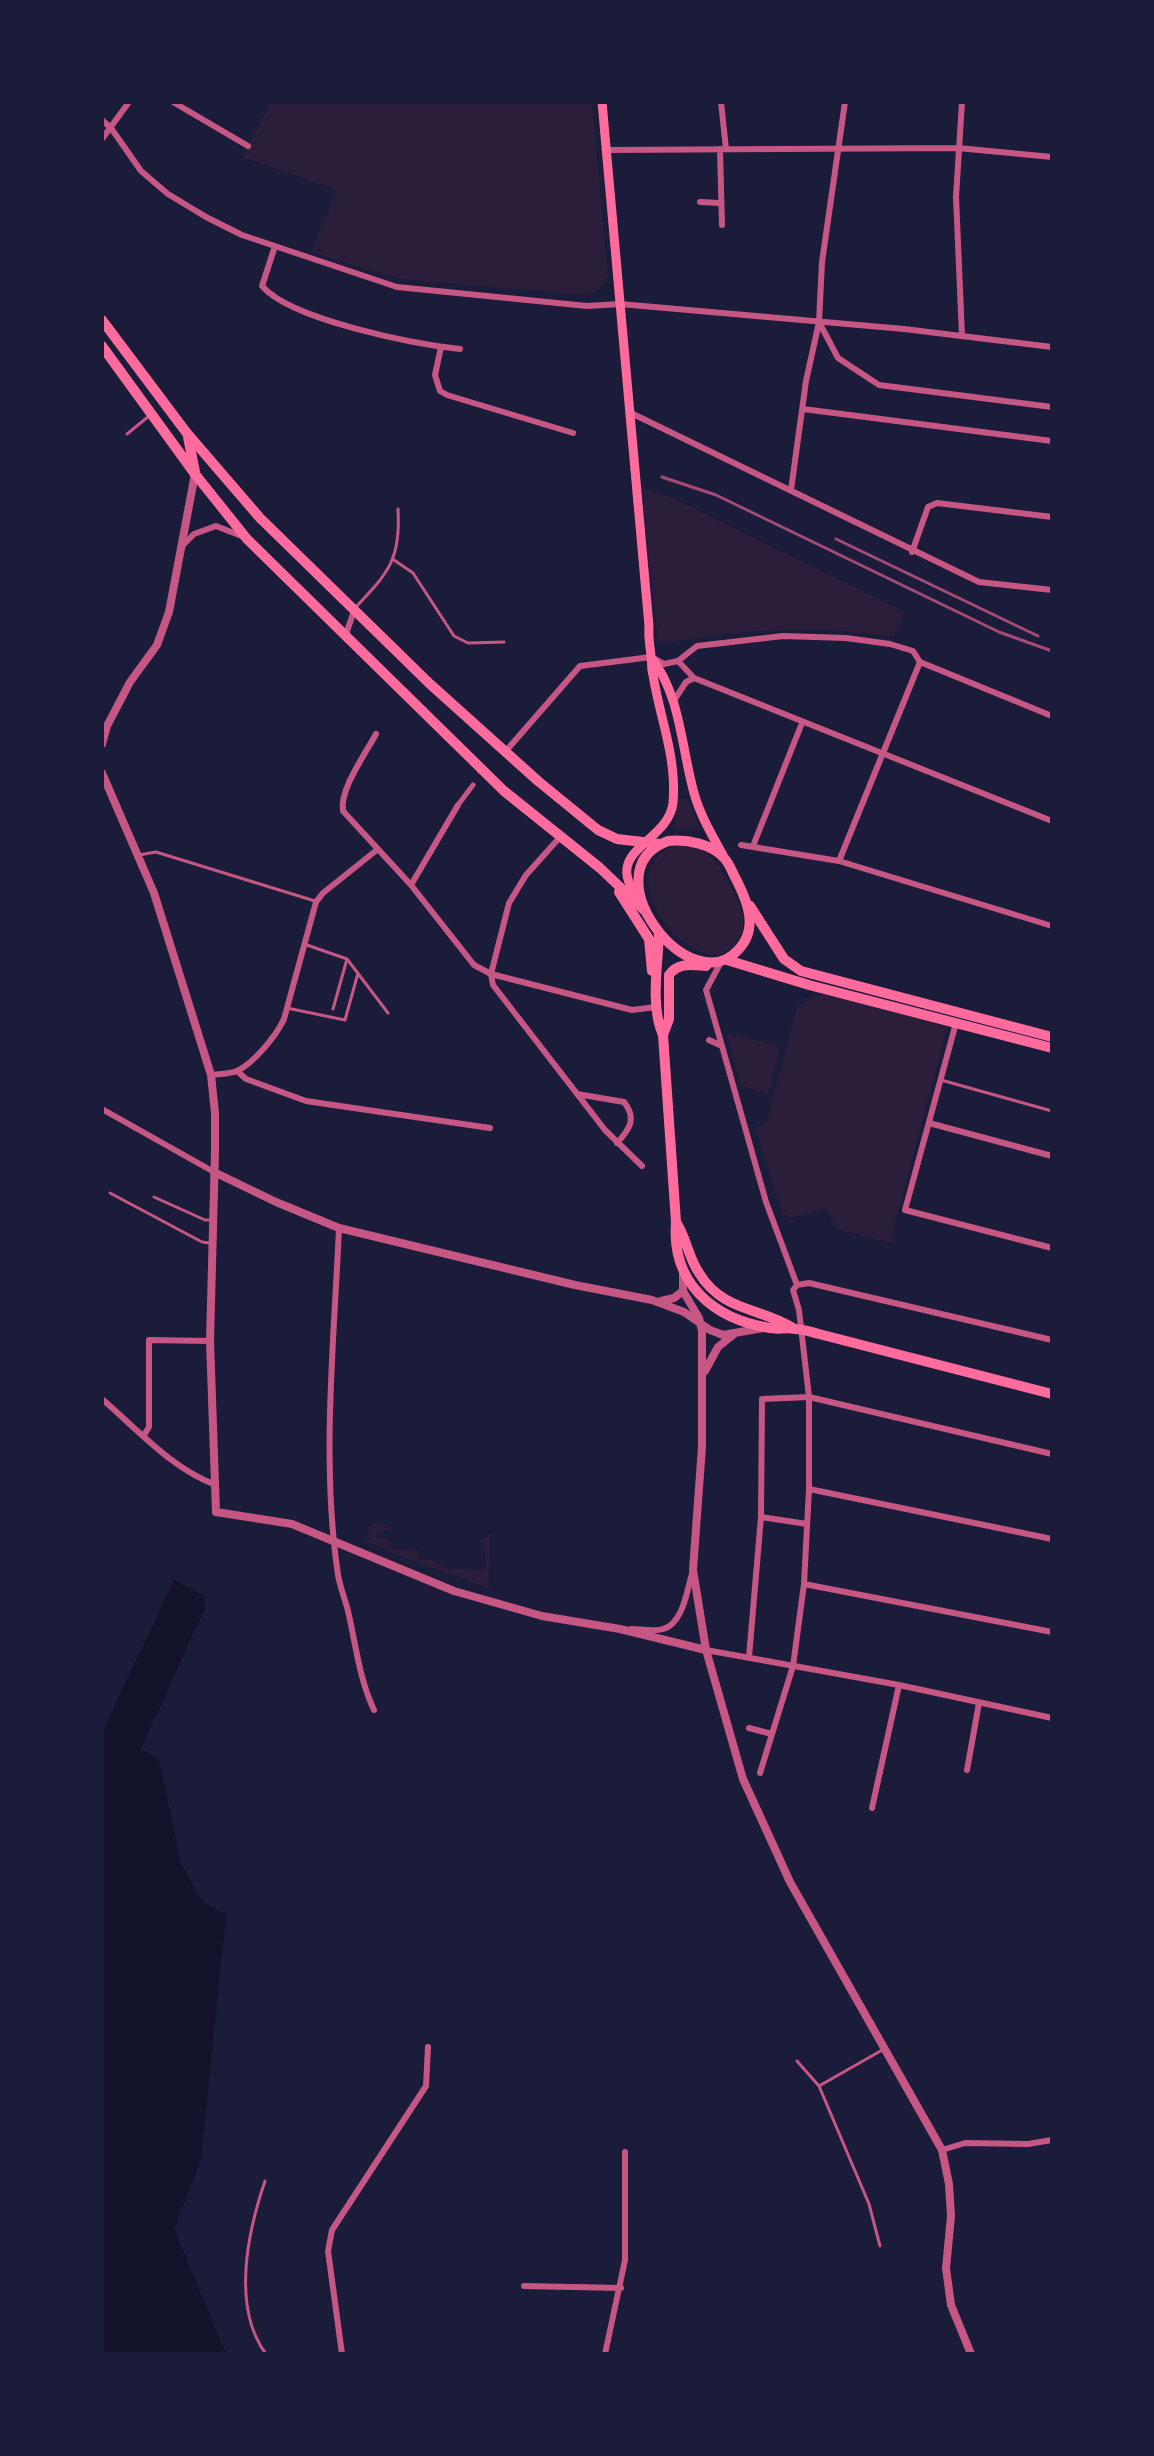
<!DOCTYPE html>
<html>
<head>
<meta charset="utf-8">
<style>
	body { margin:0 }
	#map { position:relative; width:1154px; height:2456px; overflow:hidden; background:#1b1b3a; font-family:Cabin,sans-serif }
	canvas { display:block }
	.frame { position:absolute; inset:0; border:104px solid #1b1b3a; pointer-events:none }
</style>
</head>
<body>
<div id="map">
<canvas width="1154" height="2456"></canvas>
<div class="frame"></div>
</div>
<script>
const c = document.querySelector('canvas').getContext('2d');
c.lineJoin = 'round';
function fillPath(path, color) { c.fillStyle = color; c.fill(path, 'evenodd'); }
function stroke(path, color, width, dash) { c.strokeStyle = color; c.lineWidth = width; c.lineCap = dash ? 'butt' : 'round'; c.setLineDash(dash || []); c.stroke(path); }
fillPath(new Path2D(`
	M 271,102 L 592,102 L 608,277 L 596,292 L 586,295 L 400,279 L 311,252 L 337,190 L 242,157 Z
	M 642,488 L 677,500 L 905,612 L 894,636 L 816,629 L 747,632 L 658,643 Z
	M 677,799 L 688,799 L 700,828 L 670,828 L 675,823 Z
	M 681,845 C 717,846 731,885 743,913 C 747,932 736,948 719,955 C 665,955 613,857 681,845 Z
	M 824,994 L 948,1025 L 890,1243 L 837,1229 L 827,1209 L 789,1218 L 787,1215 L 783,1215 L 755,1127 L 766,1124 L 798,1003 L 804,1005 L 806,999 Z
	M 726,1033 L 780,1046 L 769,1094 L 741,1086 Z
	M 372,1523 L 386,1524 L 386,1531 L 376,1532 L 376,1538 L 385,1538 L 392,1549 L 418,1551 L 419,1560 L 432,1560 L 441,1564 L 442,1568 L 486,1570 L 484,1544 L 477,1543 L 490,1533 L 489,1588 L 404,1558 L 366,1541 Z`), '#2a1e3b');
fillPath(new Path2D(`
	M 174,1580 L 205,1596 L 205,1608 L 141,1749 L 159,1760 L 181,1864 L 202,1901 L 226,1915 L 201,2159 L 174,2229 L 226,2354 L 102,2354 L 102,1733 Z`), '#12122b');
stroke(new Path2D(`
	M 127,434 L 149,416
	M 394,560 L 413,573 L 454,636 L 468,643 L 504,642
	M 355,608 C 388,573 401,560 398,509
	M 139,855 L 156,852 L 315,901
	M 304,944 L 347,959 L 333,1009
	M 347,959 L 388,1013
	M 287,1008 L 345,1020 L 358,973
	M 941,1080 L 1052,1111
	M 110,1193 L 202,1242 L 210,1243
	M 154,1197 L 205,1220 L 213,1220
	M 797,2061 L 819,2086
	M 265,2181 C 248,2231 231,2307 266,2354
	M 880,2246 L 869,2204 L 819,2086 L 884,2049`), '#c65784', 3);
stroke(new Path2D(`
	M 458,805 L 473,785`), '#c65784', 5);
stroke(new Path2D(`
	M 173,102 L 248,146
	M 721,102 L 726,149
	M 102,120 L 111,128 L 141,171 L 168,194 L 206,217 L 242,235 L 397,287 L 587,306 L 620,304 L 904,329 L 1052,347
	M 102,139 L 129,102
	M 720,149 L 722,225
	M 606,150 L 958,148 L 1052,157
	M 700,202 L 720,203
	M 275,246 L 262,286 C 291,320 414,344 460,349
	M 819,322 L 838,358 L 879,385 L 1052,407
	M 962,336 L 956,197 L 962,102
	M 441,347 L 435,375 L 440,391 L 447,395 L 573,433
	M 803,409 L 1052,441
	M 631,413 L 979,582 L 1052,590
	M 791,490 L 806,381 L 819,322 L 822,262 L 845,102
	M 181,547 L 194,534 L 216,526 L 244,537
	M 912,552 L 928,507 L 937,503 L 1052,517
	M 346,634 L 354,611
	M 678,661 L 694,678 L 1052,821
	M 675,699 L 686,682 L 694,678
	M 376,734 C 366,753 339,790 343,811 L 411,885 L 474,965 L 491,974 L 632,1010 L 656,1007
	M 505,752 L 580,666 L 651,657 L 664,664 L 678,661 L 697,646 L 783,636 L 846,638 L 890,644 L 913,651 L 920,662 L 1052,716
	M 561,836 L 526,875 L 509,903 L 491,974 L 493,985 L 605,1130 L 642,1166
	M 741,845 L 839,861 L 1052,926
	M 753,846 L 802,723
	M 839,861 L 920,662
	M 411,885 L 458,805
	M 721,962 L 706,990 L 722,1046
	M 956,1023 L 905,1210 L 1052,1248
	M 709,1040 L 722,1046 L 766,1202 L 797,1285 L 793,1290 L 799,1310 L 809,1397 L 809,1489 L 804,1584 L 793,1666 L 760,1773
	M 237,1071 L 246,1079 L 306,1101 L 490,1128
	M 211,1075 C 219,1074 230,1074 237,1071 C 254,1063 276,1036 284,1019 L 316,902 L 323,893 L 378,849
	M 577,1094 L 624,1102 C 637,1118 630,1129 617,1143
	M 102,1109 L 214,1172
	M 929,1123 L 1052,1156
	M 339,1228 C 334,1343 321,1461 338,1575 C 340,1587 345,1599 348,1611 C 356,1645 359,1678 374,1710
	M 797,1285 L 809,1283 L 1052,1340
	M 102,1399 C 138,1430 171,1468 216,1485
	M 144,1435 L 149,1427 L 149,1340 L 210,1341
	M 809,1489 L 1052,1539
	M 761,1517 L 807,1524
	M 804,1584 L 1052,1632
	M 631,1629 C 640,1629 655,1632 663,1629 C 683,1624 687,1590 692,1574
	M 706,1650 L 899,1685 L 1052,1718
	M 749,1657 L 761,1517 L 762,1399 L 809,1397 L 1052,1454
	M 749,1728 L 772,1734
	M 967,1770 L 979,1703
	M 872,1808 L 899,1685
	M 942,2150 L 965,2143 L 1028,2144 L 1052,2140
	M 524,2286 L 621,2288
	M 342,2354 L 328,2251 L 332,2230 L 426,2086 L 428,2047
	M 605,2354 L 625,2260 L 625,2152`), '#c65784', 6);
stroke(new Path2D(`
	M 102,744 L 107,726 L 130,682 L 157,645 L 169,612 L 195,474
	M 102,773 L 154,893 L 211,1075 L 215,1113 L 215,1152 L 210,1341 L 216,1512 L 292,1524 L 454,1591 L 542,1616 L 620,1629 L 706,1650
	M 214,1172 L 276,1202 L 339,1228 L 575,1285 L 652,1300 L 684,1312 L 710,1330 L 723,1335 L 763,1328
	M 683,1291 L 699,1318 L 702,1331 L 702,1447 L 693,1570 L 706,1650 L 743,1779 L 790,1882 L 942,2150 L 949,2184 L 951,2216 L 946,2268 L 951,2305 L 971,2354
	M 661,1301 L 674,1298 L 683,1291 L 683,1270
	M 705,1371 L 718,1347 L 733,1335`), '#c65784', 8);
stroke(new Path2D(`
	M 602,102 L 649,626 C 648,637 650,645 651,656 C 652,662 651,669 653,675 C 660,719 677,757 673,803 C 668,845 597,850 641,901
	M 651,657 C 681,696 681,747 694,793 C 700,815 712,835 723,855`), '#ff6b9d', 9);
stroke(new Path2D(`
	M 102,320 L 186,432 L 260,518 L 430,684 L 538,781 L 598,830 L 617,839 L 660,844
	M 102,346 L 195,474 L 247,539 L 504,791 L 600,868 L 644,910
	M 188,437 L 195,472
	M 668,841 C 687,839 713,844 725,859 C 730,865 733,874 737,881 C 748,903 758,928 739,949 C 690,1005 588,870 668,841 Z
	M 619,892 L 649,939 L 652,971
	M 750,906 L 784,959 L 801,971 L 1052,1037
	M 659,933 C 658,965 650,1006 663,1035 L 676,1222 C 671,1283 713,1319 770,1328 C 778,1330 786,1327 795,1329 C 803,1329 811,1332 819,1334 L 1052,1394
	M 727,960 L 809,985 L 1052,1048
	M 663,1035 L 669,1019 L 669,975 C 678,962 692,965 706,966
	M 676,1222 C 687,1239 688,1257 699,1273 C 723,1312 759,1307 793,1328`), '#ff6b9d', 10);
stroke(new Path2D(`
	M 662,477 L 716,495 L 999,632 L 1052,651
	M 836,539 L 1038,636`), '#a44b75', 3);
</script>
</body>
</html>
